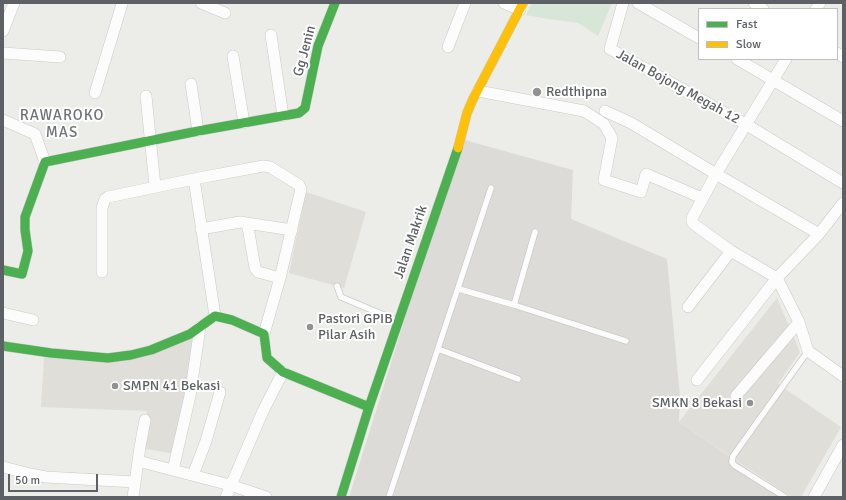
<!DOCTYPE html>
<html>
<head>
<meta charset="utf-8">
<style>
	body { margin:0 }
	#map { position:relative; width:846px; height:500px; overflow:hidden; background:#ecece8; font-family:Signika,sans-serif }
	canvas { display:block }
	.frame { position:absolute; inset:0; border:4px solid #5d6064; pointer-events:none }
	.legend { position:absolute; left:698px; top:8px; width:140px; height:52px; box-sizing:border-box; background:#fff; border:1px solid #bebfc1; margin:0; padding:5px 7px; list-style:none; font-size:12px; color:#5d6064 }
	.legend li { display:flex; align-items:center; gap:8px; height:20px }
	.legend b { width:20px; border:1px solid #bebfc1 }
	.scale { position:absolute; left:8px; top:474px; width:90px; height:18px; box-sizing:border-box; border:2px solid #5d6064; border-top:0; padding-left:5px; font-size:12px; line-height:14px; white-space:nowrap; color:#5d6064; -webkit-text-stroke:3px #fff; paint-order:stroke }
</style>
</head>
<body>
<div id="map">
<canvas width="846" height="500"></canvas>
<div class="frame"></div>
<ul class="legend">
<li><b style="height:5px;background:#4caf50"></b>Fast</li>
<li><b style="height:5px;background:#ffc107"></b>Slow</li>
</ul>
<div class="scale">50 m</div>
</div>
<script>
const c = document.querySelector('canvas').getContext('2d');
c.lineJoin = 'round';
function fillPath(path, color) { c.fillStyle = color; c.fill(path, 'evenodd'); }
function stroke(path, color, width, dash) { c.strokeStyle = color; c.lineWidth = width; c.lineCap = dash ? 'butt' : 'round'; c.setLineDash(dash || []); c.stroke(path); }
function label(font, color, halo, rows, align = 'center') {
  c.font = font + ' Signika,sans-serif'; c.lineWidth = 4; c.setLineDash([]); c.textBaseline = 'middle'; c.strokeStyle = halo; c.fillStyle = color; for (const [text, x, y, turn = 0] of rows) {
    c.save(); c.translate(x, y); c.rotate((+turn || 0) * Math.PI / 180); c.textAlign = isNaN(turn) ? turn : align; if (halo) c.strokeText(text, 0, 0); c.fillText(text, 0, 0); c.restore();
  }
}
fillPath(new Path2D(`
	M 461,139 L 573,170 L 571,219 L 667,259 L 680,397 L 679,422 L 788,497 L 349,497 Z`), '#dcdbd8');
fillPath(new Path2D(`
	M 306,192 L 366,212 L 344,288 L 289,273 Z
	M 777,298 L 800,352 L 778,384 L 841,427 L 801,497 L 792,497 L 726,454 L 679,422 Z
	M 197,335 L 175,454 L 141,448 L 147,411 L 41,407 L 44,357 L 119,362 Z`), '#dfded8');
fillPath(new Path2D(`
	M 532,3 L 612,3 L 598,36 L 578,23 L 549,19 L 526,15 Z`), '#d7e6d6');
const lane = new Path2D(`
	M 337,286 L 341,297 L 398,321
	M 459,289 L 514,305 L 626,341
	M 514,305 L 535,232
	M 438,349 L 518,379
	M 389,497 L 491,188
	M 785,497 L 734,465 L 732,462 L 733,456 L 808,351`);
const street = new Path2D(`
	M 201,3 L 225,13
	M 504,3 L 520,10
	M 623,3 L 610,49 L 747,125 L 843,183
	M 638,3 L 699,38
	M 754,3 L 763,9
	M 816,9 L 820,3
	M 3,31 L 14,3
	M 271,35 L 283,116
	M 448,47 L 465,3
	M 3,53 L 60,57
	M 837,53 L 843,57
	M 233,56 L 244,123
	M 737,59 L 843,121
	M 191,84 L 198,131
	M 478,91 L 584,111 L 604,124 L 612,138 L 604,180 L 641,192 L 646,174 L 702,198
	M 95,93 L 122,4
	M 146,96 L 155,186
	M 605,111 L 631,123 L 716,174 L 819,234
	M 3,120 L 35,134 L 45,162
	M 194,179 L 215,316
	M 245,223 L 248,227 L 255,268 L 258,272 L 280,278
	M 201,229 L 240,222 L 292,230
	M 102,272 L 102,208 L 105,199 L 108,197 L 194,179 L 263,166 L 270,167 L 299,185 L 301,189 L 280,278 L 264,334
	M 777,278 L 731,251 L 695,225 L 692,222 L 692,218 L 716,174 L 786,59
	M 777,278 L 799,322 L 808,351 L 843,376
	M 688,307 L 731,251
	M 3,313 L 33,320
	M 697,380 L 777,278 L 819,234 L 843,203
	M 736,396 L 799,322
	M 138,461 L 230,485 L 266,497
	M 3,467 L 30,474 L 46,477 L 135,482
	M 173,470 L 190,396 L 200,327
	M 193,475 L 206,441 L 220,392
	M 133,497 L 140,447 L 145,420
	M 226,497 L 263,411 L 283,372
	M 814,497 L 843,445`);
const fast = new Path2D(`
	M 3,270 L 22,274 L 28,251 L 25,230 L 25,217 L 45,162 L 198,131 L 299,113 L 305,108 L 318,46 L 335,3
	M 3,346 L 51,353 L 108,358 L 131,355 L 151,350 L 190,334 L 215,316 L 232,320 L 264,334 L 267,358 L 283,372 L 369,407
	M 341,497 L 369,407 L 458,148`);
const slow = new Path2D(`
	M 458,148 L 467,113 L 473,99 L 523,3`);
stroke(lane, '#c9cac9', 7);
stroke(street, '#c9cac9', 12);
stroke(fast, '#c7c8c8', 10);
stroke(slow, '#c7c8c8', 10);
stroke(lane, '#fcfcfc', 5.5);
stroke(street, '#fcfcfc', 11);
stroke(fast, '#4caf50', 9);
stroke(slow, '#ffc107', 9);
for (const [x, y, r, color] of [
	[537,92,5,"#8f9192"],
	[310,327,4,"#8f9192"],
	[115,386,4,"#8f9192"],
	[750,403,4,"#8f9192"]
]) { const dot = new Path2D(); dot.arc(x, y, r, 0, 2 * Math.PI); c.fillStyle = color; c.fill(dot); stroke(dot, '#fff', 1.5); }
label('14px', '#5d6064', '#fff', [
	["Gg Jenin",305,51,-75],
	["Jalan Bojong Megah 12",678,87,29],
	["Jalan Makrik",411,242,-71]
]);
label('14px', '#5d6064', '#fff', [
	["Redthipna",546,92],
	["Pastori GPIB",318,319],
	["Pilar Asih",318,335],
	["SMPN 41 Bekasi",123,386],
	["SMKN 8 Bekasi",742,403,"right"]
], 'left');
c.letterSpacing = '1px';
label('15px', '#6f7276', '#fff', [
	["RAWAROKO",62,116],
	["MAS",62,133]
]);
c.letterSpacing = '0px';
</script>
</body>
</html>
